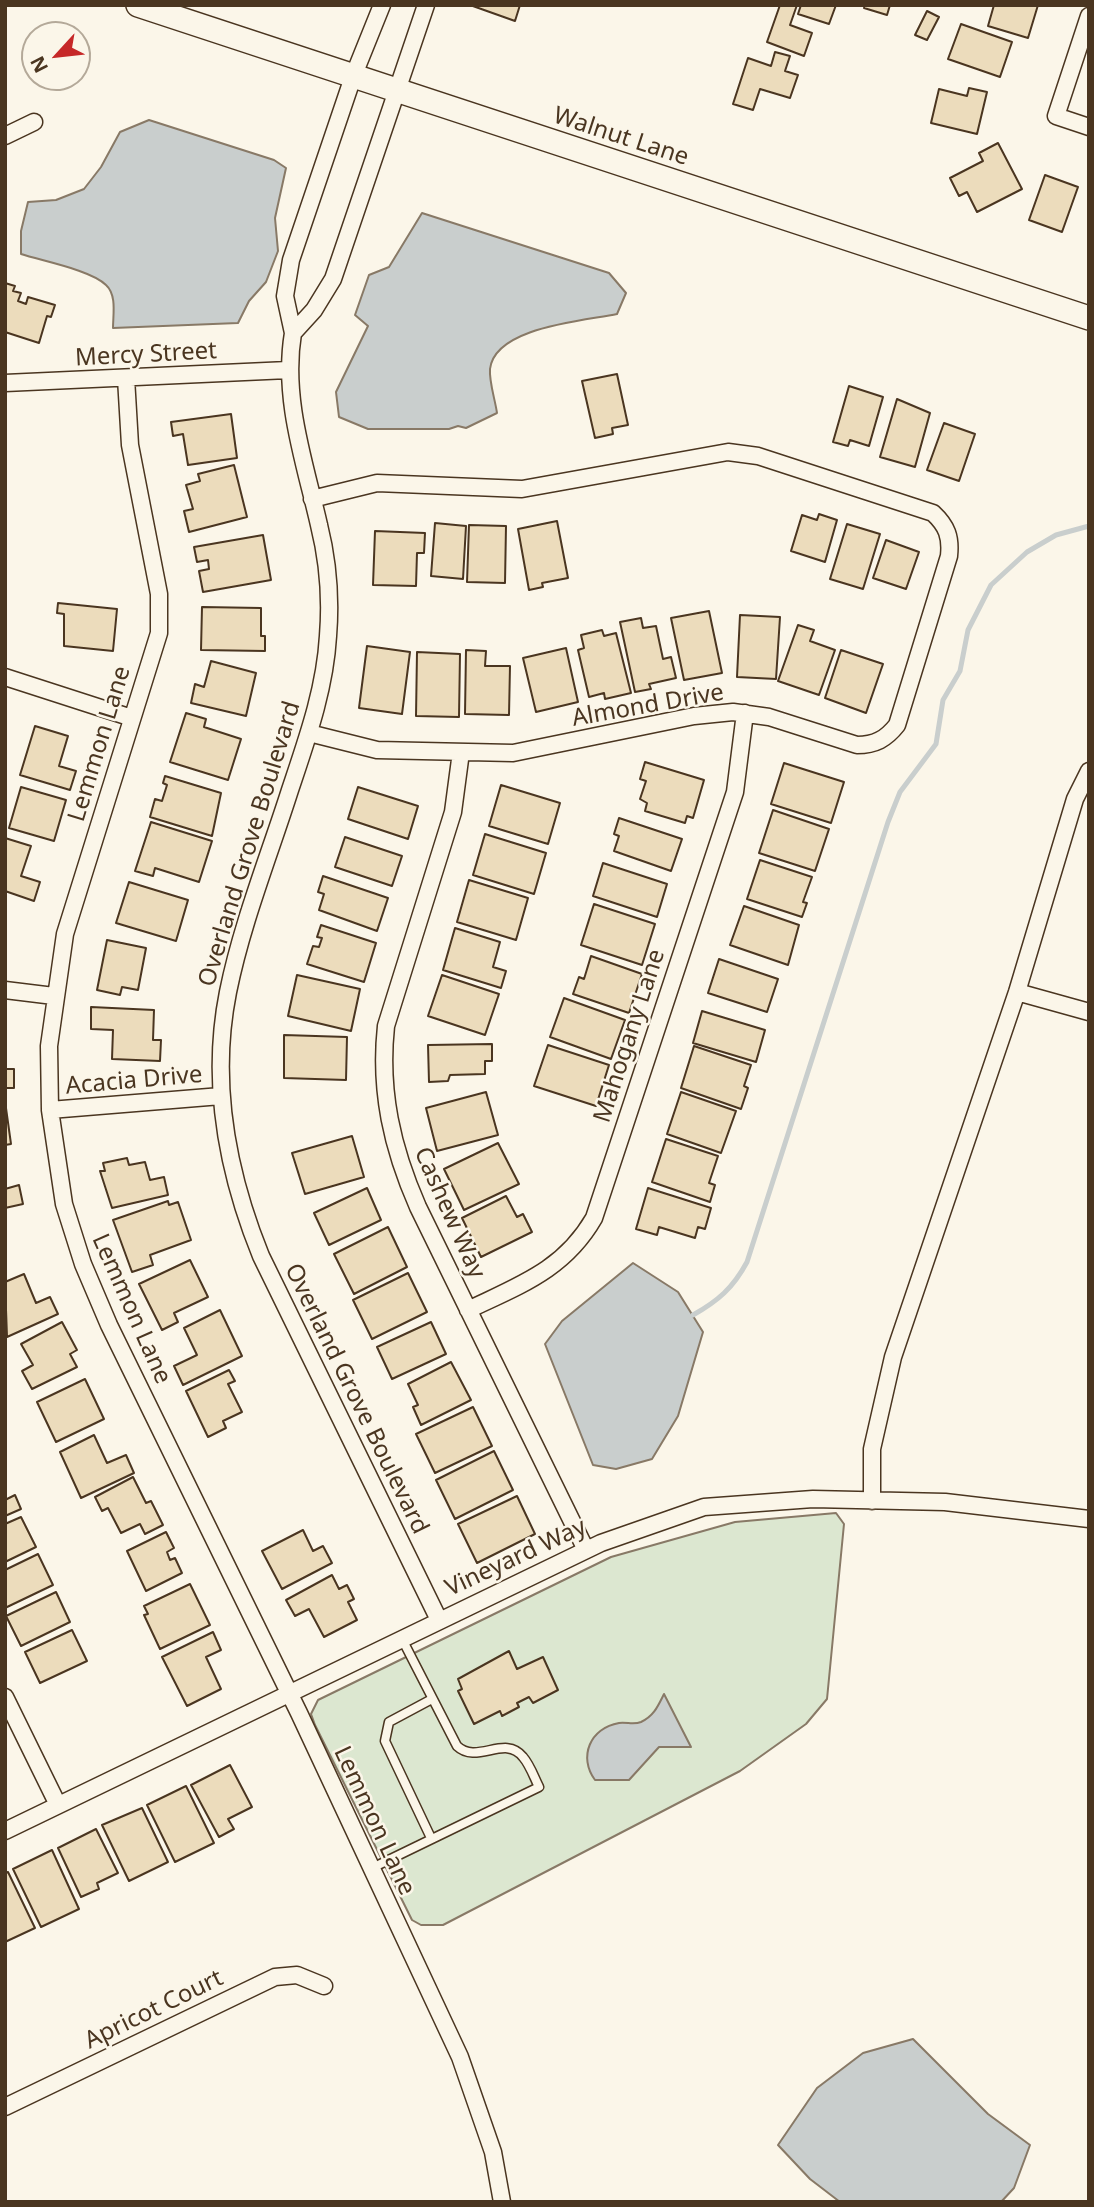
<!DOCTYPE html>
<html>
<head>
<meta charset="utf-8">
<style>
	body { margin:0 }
	#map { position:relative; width:1094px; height:2207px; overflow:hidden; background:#fbf6e9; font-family:"Noto Sans",sans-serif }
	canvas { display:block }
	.frame { position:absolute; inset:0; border:7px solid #4a3520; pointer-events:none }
	.north { position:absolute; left:21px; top:21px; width:70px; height:70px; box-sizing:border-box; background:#fbf6e9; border:2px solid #b4a999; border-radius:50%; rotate:243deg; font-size:19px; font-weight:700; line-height:28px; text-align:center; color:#4a3520 }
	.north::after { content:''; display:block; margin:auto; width:24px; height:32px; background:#c62828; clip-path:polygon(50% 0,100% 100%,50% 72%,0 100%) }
</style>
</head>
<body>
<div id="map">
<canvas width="1094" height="2207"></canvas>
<div class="frame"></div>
<div class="north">N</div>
</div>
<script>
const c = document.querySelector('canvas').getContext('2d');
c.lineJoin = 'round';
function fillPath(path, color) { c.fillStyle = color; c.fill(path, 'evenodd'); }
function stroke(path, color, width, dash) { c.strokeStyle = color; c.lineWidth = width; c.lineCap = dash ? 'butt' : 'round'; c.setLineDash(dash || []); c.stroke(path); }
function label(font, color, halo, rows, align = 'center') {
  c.font = font + ' "Noto Sans",sans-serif'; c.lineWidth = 5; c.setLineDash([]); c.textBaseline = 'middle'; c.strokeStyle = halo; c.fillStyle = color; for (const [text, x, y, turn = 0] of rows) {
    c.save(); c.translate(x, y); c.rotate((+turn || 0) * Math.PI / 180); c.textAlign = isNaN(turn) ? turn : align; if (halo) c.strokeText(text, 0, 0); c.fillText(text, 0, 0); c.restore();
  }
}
const green = new Path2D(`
	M 836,1513 L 844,1524 L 827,1699 L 806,1724 L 740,1771 L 443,1925 L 421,1925 L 412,1920 L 315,1725 L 311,1714 L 318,1700 L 611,1557 L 735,1522 Z`);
fillPath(green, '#dce7d0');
stroke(green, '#887966', 2);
const water = new Path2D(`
	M 149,120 L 274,160 L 286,168 L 275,218 L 278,251 L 266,282 L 249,301 L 238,323 L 113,328 C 113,315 117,295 106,285 C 91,270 42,261 21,254 L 21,231 L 28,202 L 56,200 L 84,189 L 101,167 L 120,132 Z
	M 422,213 L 609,273 L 626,293 L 617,314 C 583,321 495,327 490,369 C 489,382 495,399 497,413 L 466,428 L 458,426 L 449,429 L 368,429 L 339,417 L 336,392 L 368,326 L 355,315 L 369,275 L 389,267 Z
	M 633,1263 L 678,1292 L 703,1332 L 678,1416 L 652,1459 L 616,1469 L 593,1465 L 545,1344 L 562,1321 Z
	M 664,1694 L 691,1747 L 659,1747 L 629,1780 L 595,1780 C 578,1757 590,1728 619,1723 C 627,1722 634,1725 641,1722 C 654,1716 658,1706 664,1694 Z
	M 913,2039 L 988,2114 L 1030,2145 L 1014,2188 L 1001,2202 L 840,2202 L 810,2179 L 778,2145 L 817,2088 L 863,2053 Z`);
fillPath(water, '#c9cecd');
stroke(water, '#887966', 2);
stroke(new Path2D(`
	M 693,1315 C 718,1301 733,1288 747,1262 L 888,822 L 900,792 L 936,744 L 943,700 L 960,671 L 968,630 L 991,585 L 1027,552 L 1056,535 L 1089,526`), '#c9cecd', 5);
const building = new Path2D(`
	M 470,5 L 520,5 L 515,21 Z
	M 780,5 L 797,5 L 790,25 L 812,33 L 804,56 L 767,42 Z
	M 801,5 L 836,5 L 829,24 L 798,14 Z
	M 865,5 L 890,5 L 887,15 L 864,8 Z
	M 994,5 L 1038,5 L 1028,38 L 988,26 Z
	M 927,11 L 939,17 L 927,40 L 915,35 Z
	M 961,24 L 1012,42 L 1000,77 L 948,59 Z
	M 775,52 L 790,56 L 785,71 L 798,75 L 790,98 L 760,89 L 753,110 L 733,104 L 748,58 L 771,66 Z
	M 969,88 L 987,92 L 977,134 L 931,123 L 939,89 L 967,96 Z
	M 998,143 L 1022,189 L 977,212 L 967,192 L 959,196 L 950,178 L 983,161 L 979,153 Z
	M 1045,175 L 1078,187 L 1062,232 L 1029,220 Z
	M 5,283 L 15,286 L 13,291 L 21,293 L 18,301 L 26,304 L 28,297 L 55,305 L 51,317 L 47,316 L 39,343 L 5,332 Z
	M 617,374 L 628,425 L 612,428 L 613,434 L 595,438 L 582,381 Z
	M 849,386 L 883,397 L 869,446 L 850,440 L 848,446 L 833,442 Z
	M 897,399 L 930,413 L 915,467 L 880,457 Z
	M 231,414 L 237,458 L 188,465 L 183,434 L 173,436 L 171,422 Z
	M 944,423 L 975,434 L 959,481 L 927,470 Z
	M 234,465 L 247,517 L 189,532 L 184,511 L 193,509 L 186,485 L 200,481 L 198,474 Z
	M 819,514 L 837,520 L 825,562 L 791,551 L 802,515 L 817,520 Z
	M 557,521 L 568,578 L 542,583 L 543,587 L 529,590 L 518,529 Z
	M 435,523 L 466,526 L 463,579 L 431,576 Z
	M 847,524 L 880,534 L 863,589 L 830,579 Z
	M 469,525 L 506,526 L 505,583 L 467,582 Z
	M 375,531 L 425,533 L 424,553 L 417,553 L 416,586 L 373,585 Z
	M 263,535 L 271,580 L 203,592 L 199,571 L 209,569 L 208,560 L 197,562 L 194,547 Z
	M 886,540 L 919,552 L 906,589 L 873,578 Z
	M 58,603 L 117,609 L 113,651 L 64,646 L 64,614 L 57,613 Z
	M 202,607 L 261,608 L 261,636 L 265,636 L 265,651 L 201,650 Z
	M 709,611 L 722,673 L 684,680 L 671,618 Z
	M 740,615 L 780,617 L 776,679 L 737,677 Z
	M 641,618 L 643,628 L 656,626 L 663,659 L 671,657 L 676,678 L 649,684 L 651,689 L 635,692 L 620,622 Z
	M 798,625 L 814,630 L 810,641 L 835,650 L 819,695 L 778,681 Z
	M 602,630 L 604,636 L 616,633 L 631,693 L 605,699 L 604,693 L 589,697 L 578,650 L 584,648 L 581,635 Z
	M 367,646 L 410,652 L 402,714 L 359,708 Z
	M 566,648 L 578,702 L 536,712 L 523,658 Z
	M 466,650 L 486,651 L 485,666 L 510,666 L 509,715 L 465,714 Z
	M 841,650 L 883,664 L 866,713 L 825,698 Z
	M 417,652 L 460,654 L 459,717 L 416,716 Z
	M 211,661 L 256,673 L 246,716 L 191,703 L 195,684 L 204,687 Z
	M 186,713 L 206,719 L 204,727 L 241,739 L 228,780 L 170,762 Z
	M 35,726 L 68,736 L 59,766 L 76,771 L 70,790 L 20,775 Z
	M 645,762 L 704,780 L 693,818 L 687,816 L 685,823 L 645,811 L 647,803 L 640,799 L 646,781 L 640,779 Z
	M 784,763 L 844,782 L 831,823 L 771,804 Z
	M 165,776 L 221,793 L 212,836 L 150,817 L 155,799 L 162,801 L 167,785 L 163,783 Z
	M 501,785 L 560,803 L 548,844 L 489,826 Z
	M 21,787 L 66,800 L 54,841 L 9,828 Z
	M 358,787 L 418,806 L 408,839 L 348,819 Z
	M 773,810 L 829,829 L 815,871 L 759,853 Z
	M 619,818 L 682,839 L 671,871 L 614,851 L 619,836 L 614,834 Z
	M 151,822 L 212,841 L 199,882 L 155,868 L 153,876 L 135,871 Z
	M 485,834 L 546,853 L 534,894 L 473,875 Z
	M 345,837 L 402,856 L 392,886 L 335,867 Z
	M 5,838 L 31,846 L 21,876 L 40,882 L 34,901 L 5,891 Z
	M 760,860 L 812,877 L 803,902 L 807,903 L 802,917 L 747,899 Z
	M 603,863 L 667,884 L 657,917 L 593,896 Z
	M 323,876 L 388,898 L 377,931 L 319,910 L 324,894 L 318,892 Z
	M 469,880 L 528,898 L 516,940 L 457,922 Z
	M 129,882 L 188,900 L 176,941 L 116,923 Z
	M 594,904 L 655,924 L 642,965 L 581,945 Z
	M 744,906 L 799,925 L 788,965 L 730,945 Z
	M 321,925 L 376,943 L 364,982 L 307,964 L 313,946 L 319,947 L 322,938 L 317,937 Z
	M 455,928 L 500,942 L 493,967 L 506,971 L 501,988 L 443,970 Z
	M 107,940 L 146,948 L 138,990 L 122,987 L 120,995 L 97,990 Z
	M 591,956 L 642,974 L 629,1013 L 573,994 L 579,977 L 584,979 Z
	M 719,959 L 778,979 L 767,1012 L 708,993 Z
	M 297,975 L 360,989 L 351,1031 L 288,1016 Z
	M 442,975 L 499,994 L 485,1035 L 428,1016 Z
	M 564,998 L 625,1020 L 611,1059 L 550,1037 Z
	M 91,1007 L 154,1010 L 153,1040 L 161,1040 L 160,1061 L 112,1059 L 113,1030 L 91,1029 Z
	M 702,1011 L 765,1030 L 756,1062 L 693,1043 Z
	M 284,1035 L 347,1037 L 346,1080 L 284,1078 Z
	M 492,1044 L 492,1061 L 485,1061 L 485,1074 L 450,1075 L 448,1081 L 429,1082 L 428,1045 Z
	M 548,1045 L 609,1065 L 596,1106 L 534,1086 Z
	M 694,1046 L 751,1065 L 744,1086 L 748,1088 L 741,1109 L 681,1088 Z
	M 5,1069 L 14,1069 L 14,1088 L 5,1088 Z
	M 486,1092 L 498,1135 L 437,1151 L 426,1108 Z
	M 681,1092 L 736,1111 L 721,1153 L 667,1134 Z
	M 5,1101 L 11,1144 L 5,1145 Z
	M 352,1136 L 364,1177 L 305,1194 L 292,1153 Z
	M 666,1139 L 718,1156 L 709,1183 L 715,1185 L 710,1202 L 652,1182 Z
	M 498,1143 L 519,1184 L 464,1210 L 444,1169 Z
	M 127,1158 L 129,1165 L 145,1162 L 150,1180 L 164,1177 L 168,1195 L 112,1208 L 100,1171 L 105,1171 L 103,1163 Z
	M 19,1185 L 23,1204 L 5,1208 L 5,1189 Z
	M 367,1188 L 381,1220 L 329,1245 L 314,1213 Z
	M 648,1188 L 711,1208 L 705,1229 L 698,1227 L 695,1238 L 659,1227 L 657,1235 L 636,1229 Z
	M 506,1196 L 517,1217 L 523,1214 L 532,1232 L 481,1257 L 462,1218 Z
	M 168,1201 L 169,1205 L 178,1202 L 191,1240 L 150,1255 L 153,1265 L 132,1272 L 113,1220 Z
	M 388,1227 L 407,1267 L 354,1294 L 334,1254 Z
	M 190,1260 L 208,1297 L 174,1313 L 178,1322 L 162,1330 L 139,1284 Z
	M 408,1273 L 427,1312 L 372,1339 L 353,1300 Z
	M 24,1274 L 36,1303 L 50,1297 L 58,1314 L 7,1337 L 5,1282 Z
	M 220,1310 L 242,1356 L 183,1385 L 174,1366 L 197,1355 L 184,1328 Z
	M 62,1322 L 77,1350 L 70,1354 L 77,1367 L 32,1389 L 22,1371 L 33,1365 L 21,1344 Z
	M 431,1322 L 446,1354 L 392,1379 L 377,1347 Z
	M 451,1362 L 471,1400 L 421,1425 L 413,1407 L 418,1405 L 408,1384 Z
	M 229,1370 L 235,1381 L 228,1384 L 242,1412 L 223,1421 L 226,1428 L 208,1437 L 186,1391 Z
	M 85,1379 L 104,1419 L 56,1442 L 37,1402 Z
	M 473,1407 L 492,1446 L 435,1473 L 416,1434 Z
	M 94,1435 L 107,1463 L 126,1455 L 134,1473 L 81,1498 L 60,1452 Z
	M 494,1451 L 513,1490 L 455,1519 L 436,1480 Z
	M 133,1477 L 146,1503 L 151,1501 L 163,1525 L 145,1534 L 140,1524 L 121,1533 L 108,1508 L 102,1511 L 95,1497 Z
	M 15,1495 L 21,1509 L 5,1516 L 5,1500 Z
	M 517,1496 L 535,1534 L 477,1563 L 458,1524 Z
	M 21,1517 L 36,1547 L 5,1562 L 5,1524 Z
	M 303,1530 L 313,1551 L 323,1546 L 332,1563 L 282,1589 L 262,1551 Z
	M 166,1532 L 174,1548 L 167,1552 L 170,1560 L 175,1558 L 182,1573 L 146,1591 L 127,1551 Z
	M 38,1554 L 53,1585 L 5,1608 L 5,1570 Z
	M 332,1575 L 339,1589 L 347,1585 L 354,1599 L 348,1602 L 357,1620 L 324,1637 L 309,1609 L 295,1616 L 286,1600 Z
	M 190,1584 L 210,1625 L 160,1649 L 144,1615 L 148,1614 L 144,1606 Z
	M 56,1592 L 70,1622 L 21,1646 L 6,1616 Z
	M 72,1630 L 87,1661 L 40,1683 L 25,1652 Z
	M 213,1632 L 221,1650 L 206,1657 L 221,1689 L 187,1706 L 162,1657 Z
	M 509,1651 L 517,1669 L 543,1657 L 558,1690 L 533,1703 L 529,1697 L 517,1703 L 519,1707 L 502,1716 L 500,1711 L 474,1724 L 458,1691 L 462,1689 L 458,1679 Z
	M 230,1765 L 252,1807 L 228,1819 L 234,1829 L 219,1837 L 191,1785 Z
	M 186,1786 L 214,1843 L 175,1862 L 147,1805 Z
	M 142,1808 L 168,1862 L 129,1881 L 102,1825 Z
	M 96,1829 L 118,1873 L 97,1883 L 99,1889 L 81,1897 L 58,1848 Z
	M 52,1850 L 79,1909 L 41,1927 L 13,1869 Z
	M 8,1872 L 35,1928 L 5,1942 L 5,1873 Z`);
fillPath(building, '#ecdcbc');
stroke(building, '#4a3520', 2);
const service = new Path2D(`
	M 431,1838 L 385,1741 L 389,1722 L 432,1699
	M 370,1869 L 539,1787 C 534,1777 530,1765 523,1757 C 505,1734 477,1765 457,1746 L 402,1639`);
const minor = new Path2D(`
	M 382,5 L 353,77 L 291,260 L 285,296 L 293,333 L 314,310 L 333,279 L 426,5
	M 1089,16 L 1056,116 L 1089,127
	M 5,136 L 34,122
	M 293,333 C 282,399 305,463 319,525 C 328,561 331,599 328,636 C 325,689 307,739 290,790 C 269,856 242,923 228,992 C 210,1082 227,1172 261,1256 L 439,1620
	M 126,378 L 130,445 L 159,594 L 159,633 L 65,934 L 49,1046 L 50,1110 L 64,1204 L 83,1264 L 109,1325 L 299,1713 L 460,2057 L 493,2152 L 502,2202
	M 5,383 L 288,370
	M 5,677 L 132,718
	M 309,733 L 377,750 L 513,753 L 694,716 L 733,712 L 769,717 L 857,745 C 875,745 886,739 897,725 L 949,556 C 951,537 947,526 933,513 L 758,456 L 728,452 L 522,489 L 377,483 L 312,499
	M 461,752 L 453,812 L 386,1026 C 379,1091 392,1148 418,1207 L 586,1550
	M 5,990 L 54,996
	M 1017,992 L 1089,1012
	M 50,1110 L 221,1096
	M 468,1310 C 520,1285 564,1270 594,1218 L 735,792 L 745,713
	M 872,1501 L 872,1449 L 893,1357 L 1017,992 L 1075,799 L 1089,771
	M 5,1697 L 58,1805
	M 5,1831 L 601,1543 L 704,1507 L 813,1499 L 945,1502 L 1089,1519
	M 5,2107 L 275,1977 L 297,1975 L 324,1986`);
const secondary = new Path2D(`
	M 138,5 L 1089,318`);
stroke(service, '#4a3520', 11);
stroke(minor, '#4a3520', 19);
stroke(secondary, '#4a3520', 26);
stroke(service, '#fbf6e9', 8);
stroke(minor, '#fbf6e9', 16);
stroke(secondary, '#fbf6e9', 23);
label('24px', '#4a3520', '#fbf6e9', [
	["Walnut Lane",621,137,18],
	["Mercy Street",146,355,-3],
	["Almond Drive",648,706,-10],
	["Lemmon Lane",100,744,-73],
	["Overland Grove Boulevard",250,844,-73],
	["Mahogany Lane",630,1036,-72],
	["Acacia Drive",134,1081,-5],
	["Cashew Way",449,1213,66],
	["Lemmon Lane",131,1309,66],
	["Overland Grove Boulevard",356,1399,64],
	["Vineyard Way",516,1558,-25],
	["Lemmon Lane",374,1821,65],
	["Apricot Court",154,2010,-26]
]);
</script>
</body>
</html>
